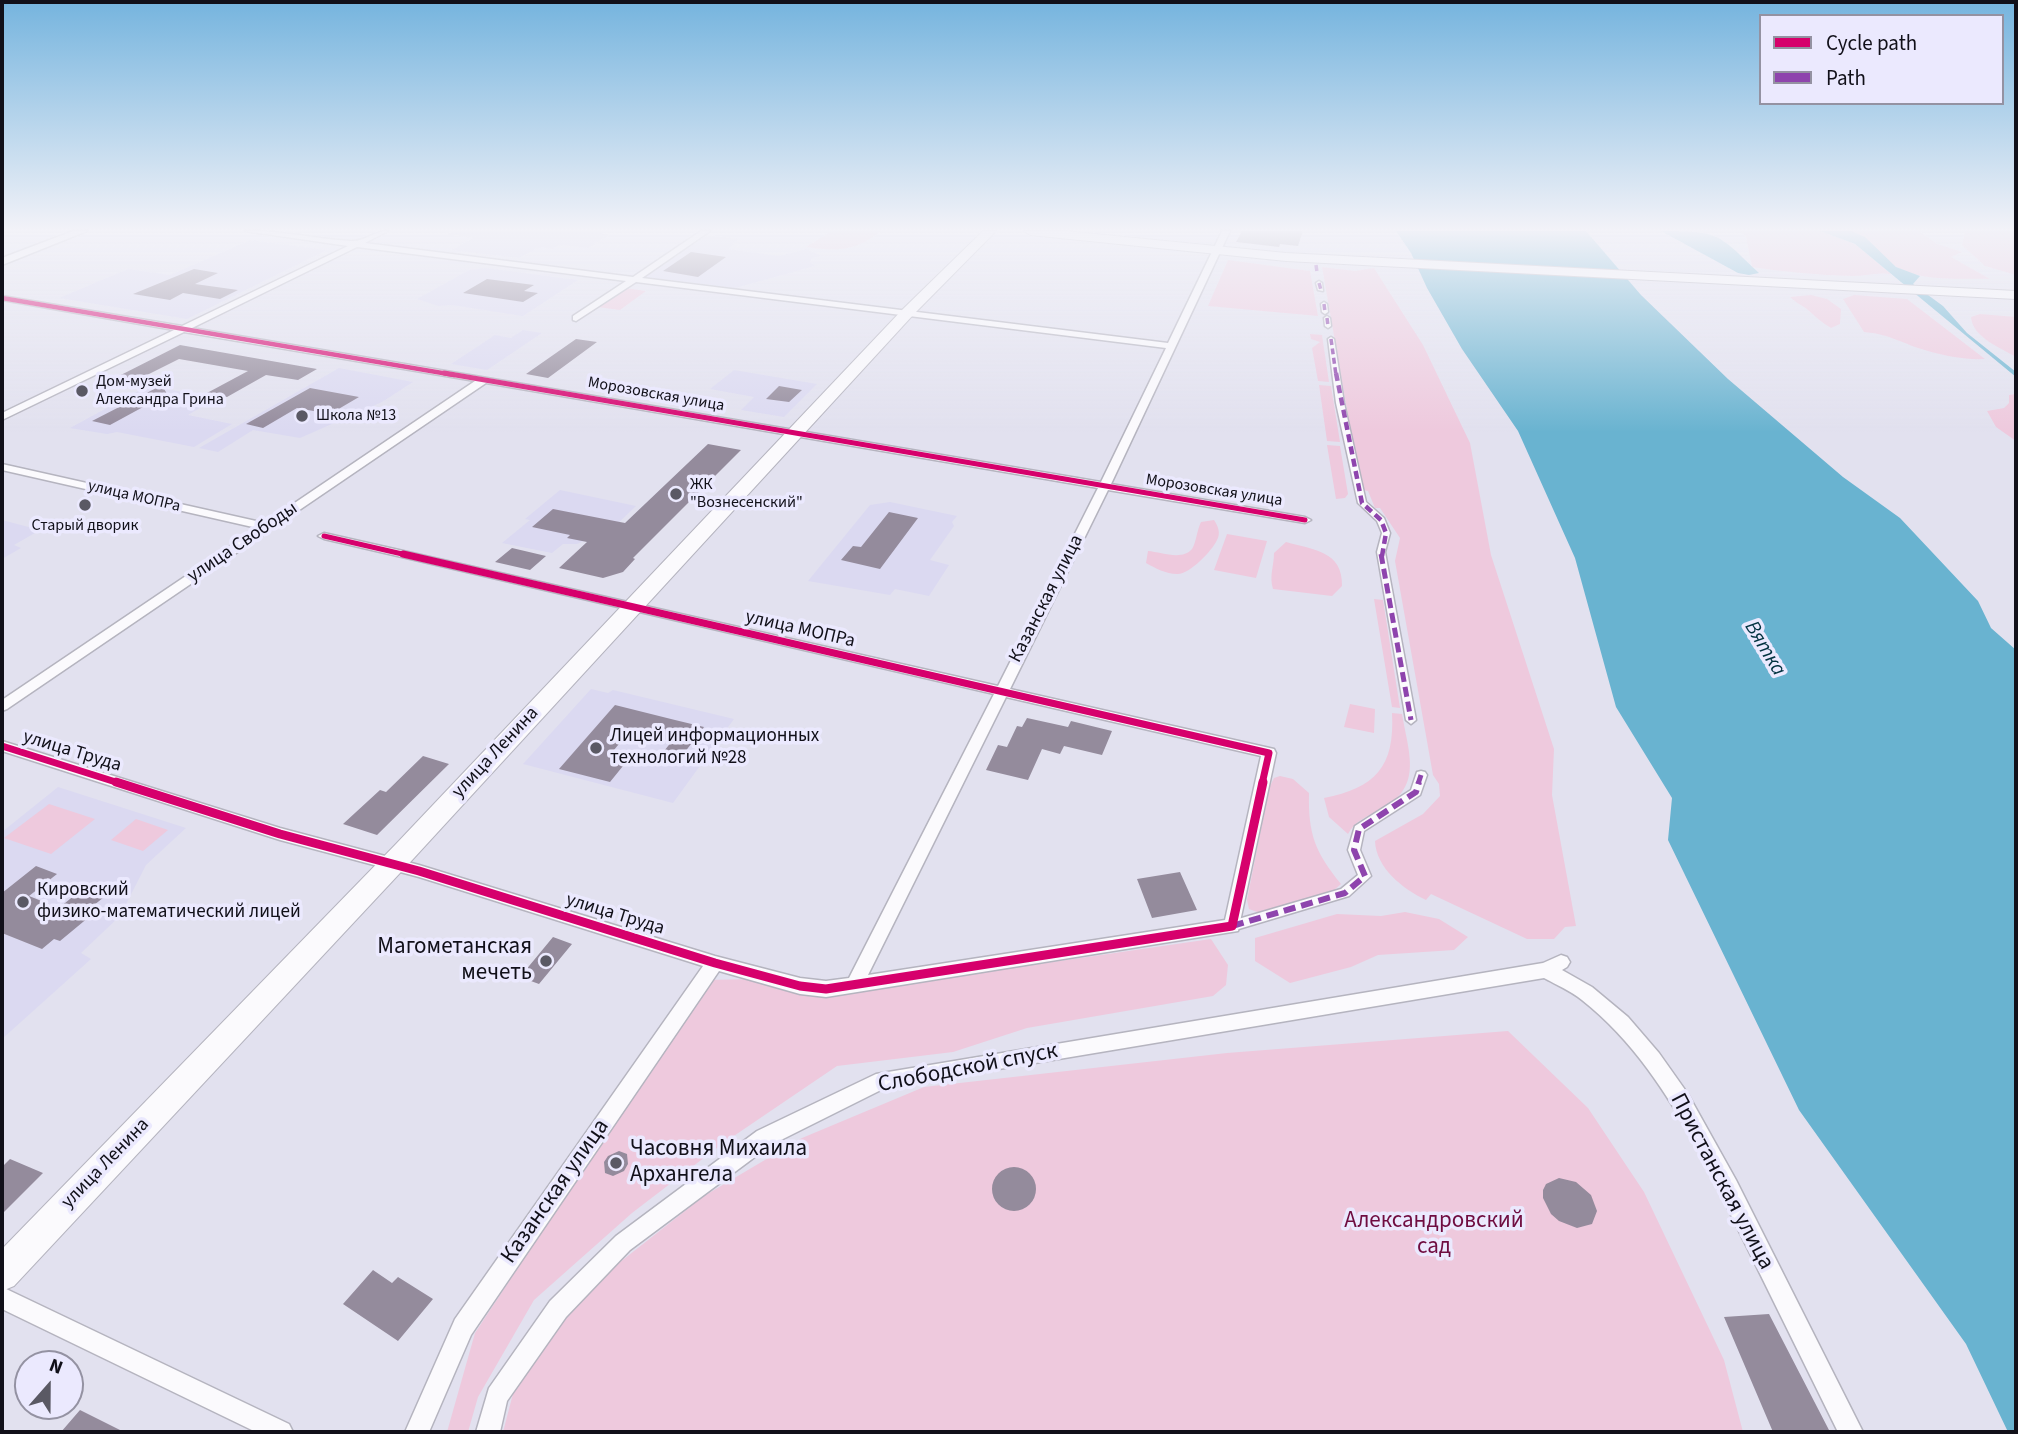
<!DOCTYPE html>
<html>
<head>
<meta charset="utf-8">
<style>
	body { margin:0 }
	#map { position:relative; width:2018px; height:1434px; overflow:hidden; background:#e2e1ef; font-family:"Source Sans 3",sans-serif }
	canvas { display:block }
	.frame { position:absolute; inset:0; border:4px solid #111019; pointer-events:none }
	.legend { position:absolute; left:1759px; top:14px; width:245px; height:91px; box-sizing:border-box; background:#ebe9fe; border:2px solid #9492a2; margin:0; padding:9px 12px; list-style:none; font-size:21px; color:#111019 }
	.legend li { display:flex; align-items:center; gap:14px; height:35px }
	.legend b { width:35px; border:2px solid #9492a2 }
	.north { position:absolute; left:14px; top:1350px; width:70px; height:70px; box-sizing:border-box; background:#ebe9fe; border:2px solid #9492a2; border-radius:50%; rotate:21deg; font-size:19px; font-weight:700; line-height:28px; text-align:center; color:#111019 }
	.north::after { content:''; display:block; margin:auto; width:24px; height:32px; background:#5a5964; clip-path:polygon(50% 0,100% 100%,50% 72%,0 100%) }
</style>
</head>
<body>
<div id="map">
<canvas width="2018" height="1434"></canvas>
<div class="frame"></div>
<ul class="legend">
<li><b style="height:9px;background:#d6006c"></b>Cycle path</li>
<li><b style="height:9px;background:#8e44ad"></b>Path</li>
</ul>
<div class="north">N</div>
</div>
<script>
const c = document.querySelector('canvas').getContext('2d');
c.lineJoin = 'round';
function fillPath(path, color) { c.fillStyle = color; c.fill(path, 'evenodd'); }
function stroke(path, color, width, dash) { c.strokeStyle = color; c.lineWidth = width; c.lineCap = dash ? 'butt' : 'round'; c.setLineDash(dash || []); c.stroke(path); }
function label(font, color, halo, rows, align = 'center') {
  c.font = font + ' "Source Sans 3",sans-serif'; c.lineWidth = 7; c.setLineDash([]); c.textBaseline = 'middle'; c.strokeStyle = halo; c.fillStyle = color; for (const [text, x, y, turn = 0] of rows) {
    c.save(); c.translate(x, y); c.rotate((+turn || 0) * Math.PI / 180); c.textAlign = isNaN(turn) ? turn : align; if (halo) c.strokeText(text, 0, 0); c.fillText(text, 0, 0); c.restore();
  }
}
fillPath(new Path2D(`
	M 452,231 L 605,231 L 602,234 L 609,235 L 588,248 L 560,245 L 551,249 L 539,247 L 519,258 L 451,250 L 473,238 L 448,234 Z
	M 707,235 L 739,239 L 728,249 L 778,256 L 807,249 L 821,256 L 812,258 L 810,262 L 815,266 L 735,288 L 645,277 Z
	M 250,240 L 327,250 L 187,319 L 59,298 L 128,269 L 170,275 Z
	M 486,268 L 578,280 L 523,316 L 452,305 L 438,306 L 417,299 L 469,270 Z
	M 523,330 L 542,333 L 487,370 L 451,364 L 495,335 L 511,338 Z
	M 339,368 L 413,382 L 382,402 L 300,438 L 253,430 L 218,452 L 199,448 Z
	M 734,370 L 817,384 L 784,417 L 741,410 L 754,397 L 710,389 Z
	M 149,385 L 215,399 L 188,415 L 232,424 L 194,447 L 117,432 L 107,434 L 70,428 Z
	M 560,490 L 636,506 L 613,528 L 577,544 L 563,544 L 552,553 L 502,543 L 530,520 L 525,519 Z
	M 890,502 L 957,516 L 952,522 L 954,526 L 930,560 L 949,565 L 929,596 L 895,589 L 890,595 L 808,581 L 870,505 Z
	M 2,520 L 40,530 L 14,545 L 21,548 L 2,559 Z
	M 591,689 L 608,693 L 613,690 L 734,719 L 673,803 L 523,764 Z
	M 58,787 L 186,828 L 146,865 L 120,916 L 81,953 L 91,959 L 2,1039 L 2,832 Z`), '#dbd9f1');
fillPath(new Path2D(`
	M 832,231 L 881,231 C 856,251 838,252 806,247 Z
	M 1741,231 L 1820,231 L 1855,244 L 1891,274 C 1877,272 1866,276 1852,276 C 1819,275 1785,272 1752,267 L 1746,237 Z
	M 1851,231 L 1919,231 L 1937,244 L 1962,252 L 1951,257 L 1990,279 C 1960,278 1924,282 1898,268 C 1880,258 1870,240 1851,231 Z
	M 1965,231 L 2016,231 L 2016,275 L 1985,266 L 1962,245 Z
	M 1228,260 L 1310,271 L 1318,316 L 1208,306 Z
	M 1322,267 L 1355,271 L 1374,268 L 1423,345 L 1470,443 L 1491,555 L 1554,749 L 1552,795 L 1576,926 L 1565,927 L 1554,939 L 1527,939 L 1431,894 L 1426,900 C 1403,889 1376,868 1375,841 L 1423,814 L 1440,796 L 1439,784 L 1433,775 L 1395,561 L 1400,538 L 1380,508 L 1375,508 L 1368,491 L 1361,490 Z
	M 625,288 L 646,291 L 620,310 L 597,307 Z
	M 1811,295 L 1827,299 L 1841,309 L 1840,324 L 1831,328 C 1821,322 1816,317 1808,310 C 1802,305 1796,303 1790,297 Z
	M 1854,295 L 1907,299 L 1985,359 C 1962,360 1940,355 1918,348 C 1898,341 1887,334 1864,332 L 1843,299 Z
	M 1980,314 L 2016,317 L 2016,357 C 2001,348 1972,337 1971,317 Z
	M 1310,334 L 1322,335 L 1329,382 L 1318,381 L 1312,348 L 1320,342 L 1311,339 Z
	M 1319,385 L 1331,386 L 1340,442 L 1327,441 Z
	M 2016,394 L 2016,441 L 1996,427 L 1987,411 L 2004,408 L 2009,403 L 2009,395 Z
	M 1327,445 L 1340,446 L 1348,494 L 1345,498 L 1336,499 Z
	M 1214,520 C 1218,526 1221,533 1217,540 C 1212,551 1189,575 1177,574 C 1166,574 1155,568 1146,563 L 1148,551 C 1161,552 1182,561 1192,549 C 1196,543 1197,530 1201,522 Z
	M 1227,534 L 1267,541 L 1256,578 L 1214,570 Z
	M 1286,542 C 1314,550 1343,551 1342,586 L 1332,596 L 1273,589 C 1269,576 1274,566 1274,553 Z
	M 1374,599 L 1383,600 L 1400,708 L 1392,707 Z
	M 1350,704 L 1375,709 L 1374,733 L 1344,727 Z
	M 1392,713 L 1402,714 C 1409,755 1424,788 1378,811 C 1366,817 1355,821 1348,834 L 1329,817 L 1324,798 C 1375,788 1395,767 1392,713 Z
	M 1280,776 L 1293,779 L 1309,793 C 1308,834 1315,852 1341,884 L 1332,892 L 1260,913 L 1249,909 L 1247,900 L 1269,788 L 1274,778 Z
	M 49,804 L 95,819 L 51,854 L 4,838 Z
	M 136,819 L 168,830 L 143,851 L 111,840 Z
	M 1405,912 L 1439,919 L 1468,937 L 1454,950 L 1378,955 L 1351,967 L 1290,983 L 1255,961 L 1255,938 L 1337,914 L 1381,916 Z
	M 1211,939 L 1228,965 L 1226,985 L 1213,996 L 1027,1028 L 953,1052 L 837,1066 L 722,1144 L 632,1213 L 534,1300 L 478,1397 L 468,1432 L 447,1432 L 475,1333 L 707,980 L 753,979 L 812,997 Z
	M 1508,1031 L 1588,1108 L 1644,1192 L 1724,1360 L 1743,1432 L 503,1432 L 515,1386 L 550,1334 L 596,1281 L 704,1196 L 802,1138 L 924,1087 L 1227,1053 Z`), '#eec9dd');
fillPath(new Path2D(`
	M 1396,231 L 1586,231 L 1641,295 L 1728,379 L 1843,477 L 1900,518 L 1978,601 L 1991,628 L 2016,650 L 2016,1432 L 2008,1432 L 1966,1344 L 1799,1110 L 1668,840 L 1672,798 L 1616,707 L 1575,558 L 1518,431 L 1462,349 L 1427,288 L 1411,253 Z
	M 1661,231 C 1720,231 1717,233 1759,273 L 1749,275 L 1738,273 Z
	M 1820,231 L 1851,231 L 1865,237 L 1896,267 L 1920,276 L 1913,284 L 1943,306 L 1967,333 L 2016,372 L 2016,377 L 1855,244 Z`), '#69b3d0');
fillPath(new Path2D(`
	M 1242,231 L 1303,231 L 1298,246 L 1280,244 L 1279,247 L 1236,242 Z
	M 691,252 L 726,257 L 698,277 L 663,271 Z
	M 194,269 L 218,273 L 195,284 L 238,290 L 220,299 L 183,293 L 170,300 L 133,294 Z
	M 487,279 L 534,285 L 524,291 L 538,293 L 523,302 L 463,293 Z
	M 576,339 L 597,342 L 548,378 L 526,374 Z
	M 180,345 L 317,369 L 298,380 L 266,375 L 227,397 L 207,393 L 248,371 L 179,359 L 131,383 L 111,380 Z
	M 162,385 L 167,394 L 110,425 L 92,421 Z
	M 779,386 L 802,390 L 789,402 L 766,399 Z
	M 310,388 L 359,397 L 330,414 L 297,408 L 263,428 L 246,424 Z
	M 708,444 L 741,450 L 633,558 L 635,559 L 623,572 L 603,578 L 559,568 L 587,542 L 567,538 L 570,535 L 532,527 L 553,509 L 625,523 Z
	M 889,512 L 918,518 L 880,569 L 841,560 L 853,546 L 861,547 Z
	M 512,548 L 546,556 L 530,570 L 495,562 Z
	M 615,705 L 675,720 L 704,727 L 675,765 L 657,760 L 672,741 L 628,733 L 609,756 L 627,761 L 610,782 L 559,769 Z
	M 1027,718 L 1068,727 L 1071,721 L 1112,731 L 1102,755 L 1064,746 L 1060,754 L 1042,749 L 1028,780 L 986,770 L 998,745 L 1007,747 L 1017,726 L 1022,727 Z
	M 423,756 L 449,764 L 377,835 L 343,824 L 380,790 L 386,792 Z
	M 36,866 L 57,874 L 29,896 L 59,908 L 87,885 L 109,893 L 83,914 L 89,917 L 60,941 L 54,939 L 42,949 L 2,933 L 2,893 Z
	M 1180,872 L 1197,910 L 1152,918 L 1137,879 Z
	M 553,937 L 572,944 L 539,984 L 520,977 Z
	M 619,1151 L 627,1154 L 628,1164 L 624,1171 L 613,1176 L 605,1173 L 604,1162 L 608,1156 Z
	M 10,1159 L 43,1173 L 2,1214 L 2,1167 Z
	M992 1189a22 22 0 1 1 44 0a22 22 0 1 1-44 0Z
	M 1559,1178 L 1576,1182 L 1591,1195 L 1597,1211 L 1592,1224 L 1577,1228 L 1559,1221 L 1551,1214 L 1543,1198 L 1543,1190 L 1546,1184 Z
	M 373,1270 L 392,1283 L 398,1277 L 433,1299 L 398,1341 L 343,1304 Z
	M 1769,1314 L 1830,1432 L 1773,1432 L 1724,1317 Z
	M 80,1410 L 124,1432 L 61,1432 Z`), '#948b9c');
const pedestrian = new Path2D(`
	M 1319,281 L 1322,283 L 1323,291 L 1318,290 L 1316,283 Z
	M 1324,302 L 1327,304 L 1328,312 L 1325,314 L 1322,312 L 1321,304 Z
	M 1327,316 L 1330,318 L 1331,326 L 1328,328 L 1325,326 L 1324,318 Z
	M 1331,337 L 1334,339 L 1344,403 L 1366,502 L 1384,518 L 1390,533 L 1385,552 L 1416,720 L 1411,724 L 1406,720 L 1377,552 L 1382,533 L 1377,521 L 1358,503 L 1336,403 L 1328,339 Z
	M 1421,771 L 1425,772 L 1427,775 L 1420,795 L 1364,831 L 1360,850 L 1371,876 L 1349,896 L 1232,931 L 1228,930 L 1226,926 L 1228,922 L 1341,889 L 1358,875 L 1348,850 L 1355,826 L 1411,790 L 1417,772 Z`);
const minor = new Path2D(`
	M 245,231 C 281,230 316,239 351,241 C 364,242 374,231 388,231 L 365,243 L 633,277 L 701,231 L 710,231 L 642,278 L 1168,343 L 1222,231 L 1230,231 L 1111,484 L 1305,517 L 1311,520 L 1305,523 L 1108,490 L 1010,689 L 1274,749 L 1276,753 L 1238,931 L 826,997 L 800,994 L 719,971 L 471,1335 L 429,1432 L 405,1432 L 455,1319 L 703,966 L 419,877 L 280,840 L 2,751 L 2,741 L 280,828 L 419,865 L 715,956 L 800,978 L 826,981 L 849,978 L 994,694 L 324,539 L 318,536 L 324,533 L 998,686 L 1098,488 L 486,383 L 7,709 L 2,711 L 2,700 L 257,528 L 2,470 L 2,464 L 265,523 L 475,381 L 184,332 L 2,420 L 2,413 L 174,330 L 2,300 L 2,296 L 182,326 L 348,246 ZM 357,247 L 626,281 L 573,316 L 573,320 L 576,321 L 636,282 L 1166,348 L 1101,482 L 192,328 ZM 1006,697 L 1261,756 L 1225,920 L 868,975 Z
	M 1561,955 L 1567,957 L 1570,962 L 1567,967 L 1562,970 L 1592,987 L 1628,1017 L 1659,1053 L 1688,1094 L 1736,1180 L 1863,1432 L 1838,1432 L 1699,1150 C 1667,1094 1633,1040 1582,1000 C 1571,991 1557,985 1544,978 L 885,1088 L 771,1145 L 630,1250 L 566,1317 L 507,1401 L 500,1432 L 476,1432 L 489,1388 L 550,1301 L 616,1236 L 757,1131 L 876,1074 L 1543,963 Z
	M 2,1287 L 289,1424 L 293,1432 L 256,1432 L 2,1309 Z`);
const secondary = new Path2D(`
	M 73,231 L 87,231 L 2,265 L 2,258 Z`);
const primary = new Path2D(`
	M 983,231 L 996,231 L 913,315 L 414,858 L 14,1286 L 2,1291 L 2,1249 L 396,844 L 903,309 Z
	M 1024,231 L 1065,231 L 1286,253 L 2016,291 L 2016,299 L 1286,261 L 1030,235 Z`);
stroke(pedestrian, '#b5b4bf', 3);
stroke(minor, '#b5b4bf', 3);
stroke(secondary, '#b5b4bf', 3);
stroke(primary, '#b5b4bf', 2);
fillPath(pedestrian, '#fbfafd');
fillPath(minor, '#fbfafd');
fillPath(secondary, '#fbfafd');
fillPath(primary, '#fbfafd');
stroke(new Path2D(`
	M 1316,265 L 1317,272
	M 1319,283 L 1321,290
	M 1324,304 L 1325,312
	M 1327,318 L 1328,326
	M 1331,339 L 1336,375`), '#8e44ad', 3.5, [6, 3.5]);
stroke(new Path2D(`
	M 1336,373 L 1362,503 L 1381,520 L 1386,533 L 1382,556`), '#8e44ad', 4.5, [8, 4.5]);
stroke(new Path2D(`
	M 1381,554 L 1411,720
	M 1418,784 L 1421,775`), '#8e44ad', 5, [10, 5]);
stroke(new Path2D(`
	M 1232,926 L 1345,893 L 1365,876 L 1354,850 L 1359,829 L 1416,792 L 1419,782`), '#8e44ad', 6, [12, 6]);
stroke(new Path2D(`
	M 2,298 L 454,375`), '#d6006c', 4.5);
stroke(new Path2D(`
	M 444,373 L 1305,520
	M 324,536 L 411,556`), '#d6006c', 5);
stroke(new Path2D(`
	M 403,554 L 1269,753 L 1262,784
	M 2,746 L 122,784`), '#d6006c', 7);
stroke(new Path2D(`
	M 116,782 L 280,834 L 419,871 L 715,963 L 800,986 L 826,989 L 1232,926 L 1263,782`), '#d6006c', 9);
const sky = c.createLinearGradient(0, 0, 0, 432);
sky.addColorStop(0, '#75b4de');
sky.addColorStop(0.53, '#f2f2f8');
sky.addColorStop(1, '#f2f2f800');
c.fillStyle = sky;
c.fillRect(0, 0, 2018, 432);
for (const [x, y, r, color] of [
	[82,391,7,"#5a5964"],
	[302,416,7,"#5a5964"],
	[676,494,7,"#5a5964"],
	[85,505,7,"#5a5964"],
	[596,748,7,"#5a5964"],
	[23,902,7,"#5a5964"],
	[546,961,7,"#5a5964"],
	[616,1163,7,"#5a5964"]
]) { const dot = new Path2D(); dot.arc(x, y, r, 0, 2 * Math.PI); c.fillStyle = color; c.fill(dot); stroke(dot, '#ebe9fe', 2.5); }
label('16px', '#111019', '#ebe9fe', [
	["Дом-музей",96,382],
	["Александра Грина",96,400],
	["Школа №13",316,416],
	["ЖК",690,485],
	["\"Вознесенский\"",690,503],
	["Старый дворик",85,526,"center"]
], 'left');
label('16px', '#111019', '#ebe9fe', [
	["Морозовская улица",656,395,10],
	["Морозовская улица",1214,491,9],
	["улица МОПРа",134,497,13]
]);
label('19px', '#111019', '#ebe9fe', [
	["улица Свободы",243,543,-34],
	["Казанская улица",1047,599,-63],
	["улица МОПРа",800,630,13],
	["улица Труда",72,752,17],
	["улица Ленина",496,753,-47],
	["улица Труда",615,915,17],
	["улица Ленина",106,1164,-46]
]);
label('19px', '#111019', '#ebe9fe', [
	["Лицей информационных",610,737],
	["технологий №28",610,759],
	["Кировский",37,891],
	["физико-математический лицей",37,913]
], 'left');
label('italic 21px', '#013240', '#ebe9fe', [
	["Вятка",1764,649,59]
]);
label('23px', '#111019', '#ebe9fe', [
	["Магометанская",532,948],
	["мечеть",532,974],
	["Часовня Михаила",630,1150,"left"],
	["Архангела",630,1176,"left"]
], 'right');
label('23px', '#111019', '#ebe9fe', [
	["Слободской спуск",968,1069,-11],
	["Пристанская улица",1721,1182,62],
	["Казанская улица",556,1192,-55]
]);
label('23px', '#6f0c40', '#ebe9fe', [
	["Александровский",1434,1222],
	["сад",1434,1248]
]);
</script>
</body>
</html>
